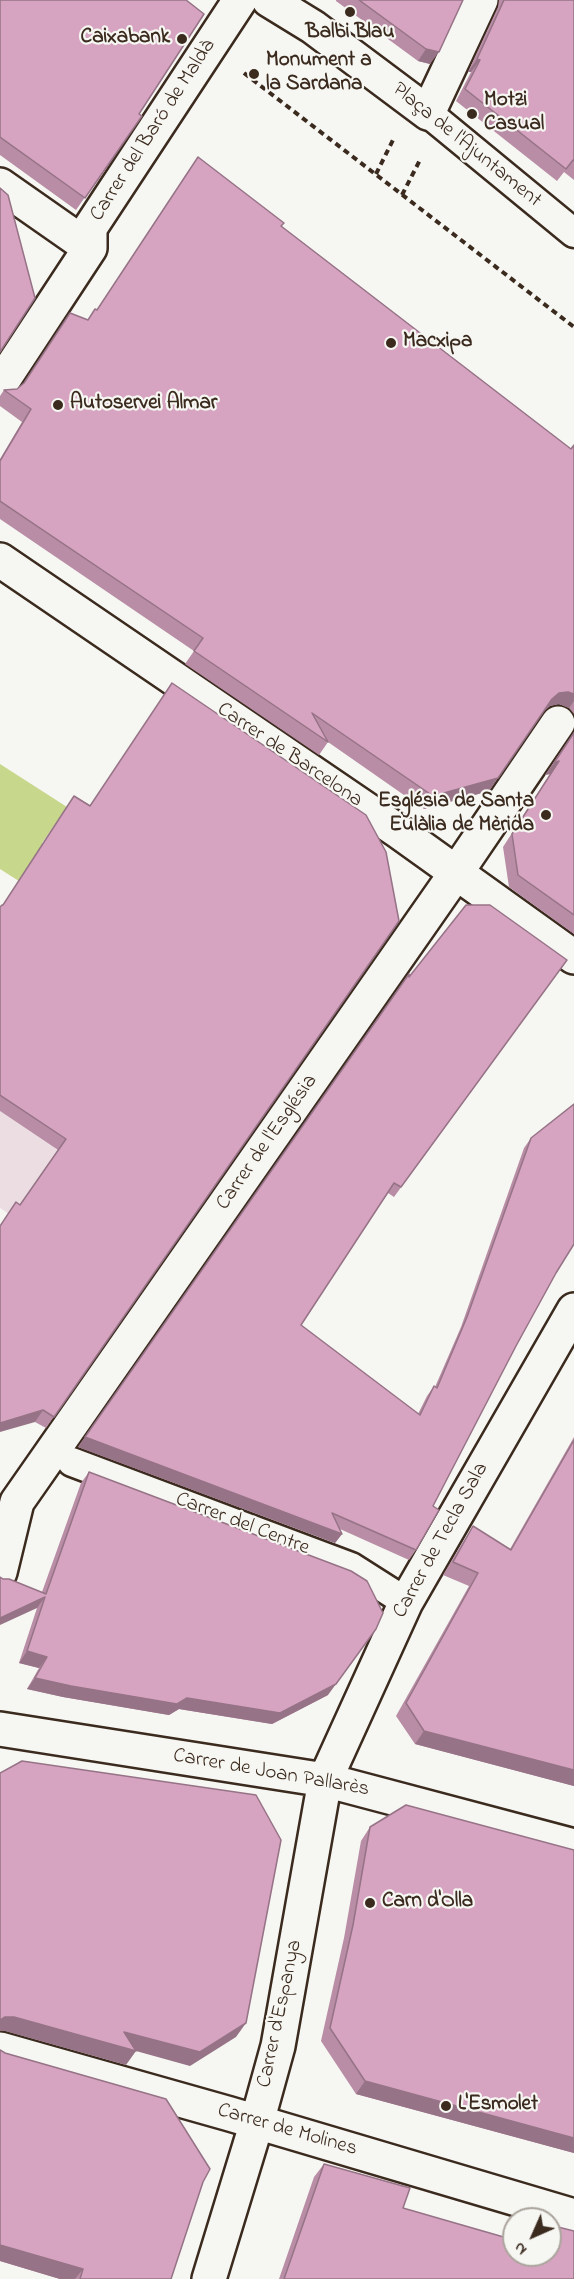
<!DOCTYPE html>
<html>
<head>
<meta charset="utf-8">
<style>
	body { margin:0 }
	#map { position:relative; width:574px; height:2279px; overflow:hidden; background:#f6f6f2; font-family:"Indie Flower",sans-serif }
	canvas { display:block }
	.north { position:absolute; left:502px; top:2207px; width:60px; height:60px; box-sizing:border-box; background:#f6f6f2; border:2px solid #aba49d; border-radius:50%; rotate:225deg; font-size:16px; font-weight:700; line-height:24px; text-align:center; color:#3b2a1e }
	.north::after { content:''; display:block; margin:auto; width:21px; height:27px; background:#3b2a1e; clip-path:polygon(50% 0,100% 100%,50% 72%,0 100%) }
</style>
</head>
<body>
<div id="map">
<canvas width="574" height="2279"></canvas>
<div class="north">N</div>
</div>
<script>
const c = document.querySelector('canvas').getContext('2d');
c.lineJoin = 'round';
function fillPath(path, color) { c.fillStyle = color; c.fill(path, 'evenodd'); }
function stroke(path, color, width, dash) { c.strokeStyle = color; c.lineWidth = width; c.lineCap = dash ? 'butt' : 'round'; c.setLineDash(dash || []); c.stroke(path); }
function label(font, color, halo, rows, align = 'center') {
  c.font = font + ' "Indie Flower",sans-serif'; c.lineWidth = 4.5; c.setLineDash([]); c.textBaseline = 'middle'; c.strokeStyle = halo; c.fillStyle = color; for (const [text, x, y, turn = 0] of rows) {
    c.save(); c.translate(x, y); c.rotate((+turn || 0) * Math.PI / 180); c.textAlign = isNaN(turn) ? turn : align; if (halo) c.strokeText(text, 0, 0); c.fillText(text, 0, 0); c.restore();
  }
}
fillPath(new Path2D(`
	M 0,1111 L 171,1227 L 126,1293 L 0,1208 Z`), '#ecdde3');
fillPath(new Path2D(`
	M 0,764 L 67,807 L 42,843 L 45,845 L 33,890 L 0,869 Z`), '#c7d78b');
const pedestrian = new Path2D(`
	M 428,113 L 574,233
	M 72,1462 L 351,1567 L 406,1602`);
const minor = new Path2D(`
	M 269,0 L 313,27 L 428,113 L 481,0
	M 0,185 L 90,248
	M 0,385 L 90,248 L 90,228 L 240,0
	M 0,1572 L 17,1502 L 456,873 L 558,723
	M 0,1729 L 325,1780 L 574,1846
	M 0,2049 L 230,2114 L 574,2216
	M 209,2279 L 257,2122 L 278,2046 L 325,1780 L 406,1602 L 574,1310`);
const tertiary = new Path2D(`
	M 0,560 L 398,831 L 574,957`);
stroke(pedestrian, '#3b2a1e', 33);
stroke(minor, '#3b2a1e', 38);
stroke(tertiary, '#3b2a1e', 38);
stroke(new Path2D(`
	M 244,73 L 574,327
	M 376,174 L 393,140
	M 402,195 L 421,158`), '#3b2a1e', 4, [6, 4.5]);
stroke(pedestrian, '#f6f6f2', 28);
stroke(minor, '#f6f6f2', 33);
stroke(tertiary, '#f6f6f2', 33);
fillPath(new Path2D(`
	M 0,0 L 142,116 L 76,210 L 0,155 Z
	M 336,0 L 463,0 L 430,64 L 418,61 L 336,1 Z
	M 499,0 L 574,0 L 574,180 L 564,172 L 557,181 L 456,101 L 471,72 L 468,72 L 498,7 Z
	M 198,157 L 281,226 L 571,449 L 574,445 L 574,714 L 569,708 L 559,704 L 550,706 L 543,712 L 489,791 L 424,809 L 328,742 L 319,755 L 185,664 L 194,651 L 0,519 L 0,459 L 22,422 L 0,406 L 0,396 L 4,390 L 17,389 L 23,384 L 70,313 L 88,320 L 97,310 Z
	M 574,732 L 574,934 L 509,887 L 503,847 L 550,774 L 545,775 Z
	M 74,796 L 90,805 L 399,921 L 46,1428 L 35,1422 L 20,1205 L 58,1150 L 0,1111 L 0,907 L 3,905 Z
	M 567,960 L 394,1197 L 388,1193 L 301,1325 L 418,1414 L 427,1396 L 434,1386 L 435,1387 L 461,1327 L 524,1148 L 531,1138 L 556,1273 L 516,1346 L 433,1506 L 416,1550 L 409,1560 L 340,1529 L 342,1534 L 335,1543 L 78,1447 L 409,974 L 409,977 Z
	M 574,1437 L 574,1786 L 415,1744 L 396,1716 L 469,1586 L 443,1575 L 464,1540 L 473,1526 L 510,1549 Z
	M 89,1472 L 328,1695 L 272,1724 L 179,1709 L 169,1715 L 63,1697 L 27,1689 L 39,1668 L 19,1663 L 37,1608 L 3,1579 L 42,1592 L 81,1483 Z
	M 370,1827 L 574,1850 L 574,2153 L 356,2094 L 321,2041 L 344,1938 L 361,1841 Z
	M 0,2050 L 203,2182 L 171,2279 L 60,2279 L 0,2261 Z
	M 324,2164 L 403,2208 L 550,2255 L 574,2279 L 279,2279 L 314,2177 Z`), '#b88da5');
fillPath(new Path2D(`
	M 426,49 L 439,52 L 430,64 L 418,61 Z
	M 477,59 L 480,60 L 471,72 L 468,72 Z
	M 568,692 L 574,694 L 574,701 L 569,708 L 559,704 L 550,706 L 543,712 L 552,699 L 559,693 Z
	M 559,761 L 550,774 L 545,775 L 554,763 Z
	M 498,778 L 489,791 L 424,809 L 433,796 Z
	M 43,1410 L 35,1422 L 0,1432 L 0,1423 Z
	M 85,1437 L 342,1534 L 335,1543 L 78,1447 Z
	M 45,1597 L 37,1608 L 0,1625 L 0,1618 Z
	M 376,1629 L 328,1695 L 272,1724 L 179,1709 L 169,1715 L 63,1697 L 27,1689 L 35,1678 L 187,1698 Z
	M 27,1651 L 47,1657 L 39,1668 L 19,1663 Z
	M 424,1731 L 574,1770 L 574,1786 L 415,1744 Z
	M 5,2017 L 14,2017 L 124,2032 L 246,2023 L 236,2037 L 190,2066 L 136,2051 L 126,2065 L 5,2031 L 0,2031 L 0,2020 Z
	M 365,2081 L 574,2138 L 574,2153 L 356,2094 Z
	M 0,2245 L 83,2269 L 75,2279 L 60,2279 L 0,2261 Z`), '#967386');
const building = new Path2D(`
	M 0,0 L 186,0 L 204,14 L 139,114 L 142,116 L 85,198 L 0,137 Z
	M 359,0 L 463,0 L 439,52 L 426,49 Z
	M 504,0 L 574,0 L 574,161 L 573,160 L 566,169 L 465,89 L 480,60 L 477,59 Z
	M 198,157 L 284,223 L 281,226 L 571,449 L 574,445 L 574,694 L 568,692 L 559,693 L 552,699 L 498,778 L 433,796 L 312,713 L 328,742 L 194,651 L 203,638 L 0,501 L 0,461 L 31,409 L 4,390 L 17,389 L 24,383 L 70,313 L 88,320 L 95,309 L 97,310 Z
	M 0,188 L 8,195 L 35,298 L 0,352 Z
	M 172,683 L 366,815 L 386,852 L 399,921 L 54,1417 L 43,1410 L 0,1423 L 0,1226 L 16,1202 L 20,1205 L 66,1139 L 0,1095 L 0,907 L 2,905 L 3,905 L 74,796 L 90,806 Z
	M 574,733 L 574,915 L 518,875 L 512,834 L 559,761 L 554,763 Z
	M 466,905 L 490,905 L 567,960 L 401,1187 L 394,1183 L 301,1325 L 420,1415 L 434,1386 L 437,1388 L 467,1317 L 531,1138 L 574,1104 L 574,1244 L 556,1273 L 516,1346 L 433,1506 L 439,1510 L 416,1550 L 332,1513 L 342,1534 L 85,1437 L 409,974 L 409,977 Z
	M 574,1440 L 574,1770 L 424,1731 L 406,1703 L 478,1573 L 453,1562 L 473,1526 L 511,1550 Z
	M 89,1472 L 351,1571 L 367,1581 L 383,1613 L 376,1629 L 336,1684 L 280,1713 L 187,1698 L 177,1704 L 71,1686 L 35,1678 L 47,1657 L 27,1651 L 45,1597 L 0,1618 L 0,1577 L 3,1579 L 9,1579 L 46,1594 Z
	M 22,1761 L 256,1795 L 281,1840 L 246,2023 L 200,2052 L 124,2032 L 136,2051 L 14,2017 L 5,2017 L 0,2020 L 0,1773 Z
	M 406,1805 L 574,1850 L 574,2138 L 365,2081 L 330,2028 L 353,1925 L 370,1827 Z
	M 0,2050 L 5,2053 L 166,2099 L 210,2169 L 203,2182 L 171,2279 L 80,2279 L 83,2269 L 0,2245 Z
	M 324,2164 L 410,2188 L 403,2208 L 514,2240 L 514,2255 L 550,2255 L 550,2225 L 574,2231 L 574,2279 L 284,2279 Z`);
fillPath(building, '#d6a4c0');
stroke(building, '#967386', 1.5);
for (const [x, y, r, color] of [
	[350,12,6,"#3b2a1e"],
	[182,39,6,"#3b2a1e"],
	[254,74,6,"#3b2a1e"],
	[472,114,6,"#3b2a1e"],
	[391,343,6,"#3b2a1e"],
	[58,405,6,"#3b2a1e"],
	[546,815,6,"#3b2a1e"],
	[370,1903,6,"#3b2a1e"],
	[446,2106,6,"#3b2a1e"]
]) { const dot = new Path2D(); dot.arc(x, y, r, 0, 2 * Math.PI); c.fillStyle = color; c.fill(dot); stroke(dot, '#f6f6f2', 2); }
label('bold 21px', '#3b2a1e', '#f6f6f2', [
	["Balbi Blau",350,34,"center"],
	["Caixabank",170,39,"right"],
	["Monument a",266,62],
	["la Sardana",266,86],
	["Motzi",484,102],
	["Casual",484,126],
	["Macxipa",403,343],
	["Autoservei Almar",70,405],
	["Església de Santa",534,803,"right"],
	["Eulàlia de Mèrida",534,827,"right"],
	["Carn d'Olla",382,1903],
	["L'Esmolet",458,2106]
], 'left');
label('21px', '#3b2a1e', '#f6f6f2', [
	["Carrer del Baró de Maldà",154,131,-57],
	["Plaça de l'Ajuntament",466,146,39],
	["Carrer de Barcelona",289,756,34],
	["Carrer de l'Església",268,1143,-55],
	["Carrer del Centre",242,1525,21],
	["Carrer de Tecla Sala",442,1541,-61],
	["Carrer de Joan Pallarès",271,1774,10],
	["Carrer d'Espanya",281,2014,-78],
	["Carrer de Molines",287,2131,16]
]);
</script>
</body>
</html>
